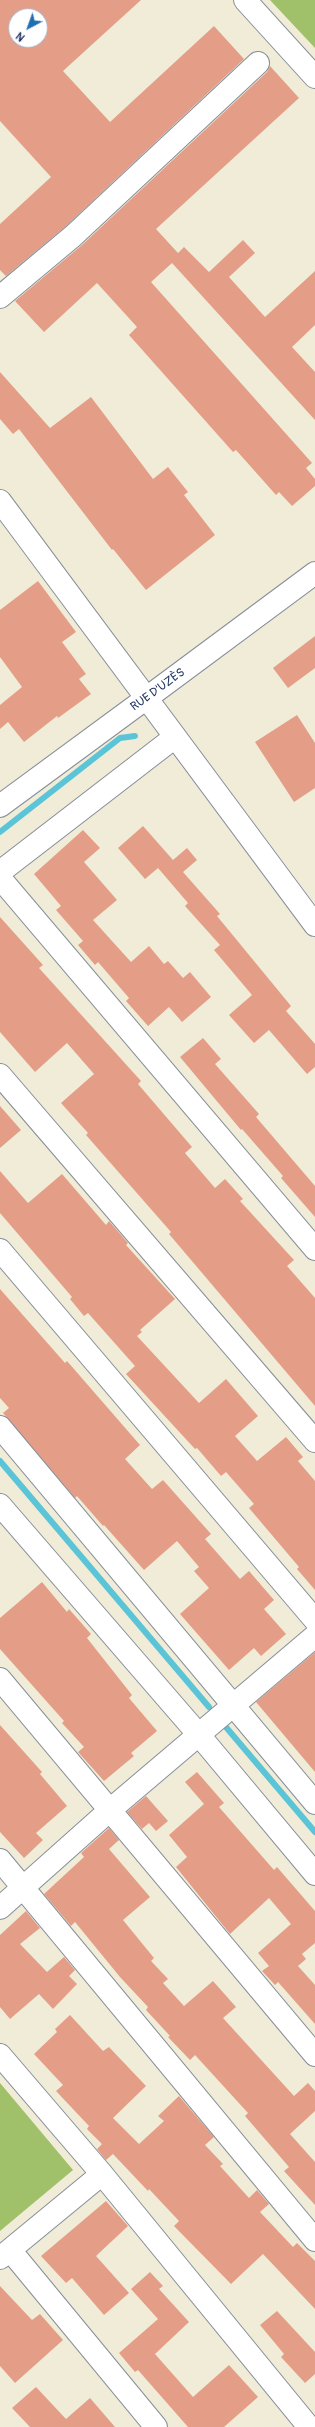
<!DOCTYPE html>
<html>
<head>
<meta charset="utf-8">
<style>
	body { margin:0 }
	#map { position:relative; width:315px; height:2427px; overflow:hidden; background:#f0ecd7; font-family:Pangolin,sans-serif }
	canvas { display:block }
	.north { position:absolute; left:8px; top:8px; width:40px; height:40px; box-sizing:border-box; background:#fff; border:1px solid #a4acbf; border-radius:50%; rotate:221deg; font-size:11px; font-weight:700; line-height:16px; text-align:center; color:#1b2f5e }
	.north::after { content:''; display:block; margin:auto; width:14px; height:18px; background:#1f6fb2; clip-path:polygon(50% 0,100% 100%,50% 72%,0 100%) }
</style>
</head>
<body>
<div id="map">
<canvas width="315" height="2427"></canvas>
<div class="north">N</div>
</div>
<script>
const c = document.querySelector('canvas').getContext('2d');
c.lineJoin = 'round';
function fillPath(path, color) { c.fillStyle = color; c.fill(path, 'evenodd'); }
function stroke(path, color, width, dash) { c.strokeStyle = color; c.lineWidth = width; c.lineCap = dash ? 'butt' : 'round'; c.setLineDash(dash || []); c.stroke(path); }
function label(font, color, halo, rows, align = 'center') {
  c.font = font + ' Pangolin,sans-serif'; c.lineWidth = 4; c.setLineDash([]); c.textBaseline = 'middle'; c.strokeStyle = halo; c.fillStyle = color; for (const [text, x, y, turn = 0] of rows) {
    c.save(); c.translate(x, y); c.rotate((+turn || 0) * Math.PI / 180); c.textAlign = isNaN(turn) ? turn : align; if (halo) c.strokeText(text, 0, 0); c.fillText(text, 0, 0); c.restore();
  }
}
fillPath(new Path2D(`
	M 270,0 L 315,0 L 315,48 Z
	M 0,2083 L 73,2170 L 0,2231 Z`), '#a0c069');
stroke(new Path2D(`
	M 0,832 L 120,738 L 135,736
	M 0,1461 L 209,1707
	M 225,1726 L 315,1832`), '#5bc4d7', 6);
fillPath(new Path2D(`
	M 0,0 L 141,0 L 63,71 L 110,122 L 214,26 L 244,59 L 65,227 L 6,276 L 0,270 L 0,224 L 51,177 L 0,121 ZM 16,16 L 40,16 L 40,40 L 16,40 Z
	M 270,66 L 299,98 L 156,229 L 178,253 L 184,247 L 209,272 L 243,240 L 255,253 L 229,277 L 265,317 L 315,271 L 315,325 L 292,347 L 315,372 L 315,420 L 172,263 L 151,282 L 312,463 L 306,468 L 315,479 L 315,486 L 292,506 L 279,492 L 276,495 L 236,450 L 233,452 L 129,335 L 137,327 L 97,283 L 44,332 L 15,301 L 82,245 L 267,72 Z
	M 0,372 L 50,428 L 91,397 L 153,479 L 168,467 L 188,492 L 184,495 L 215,535 L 146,590 L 113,549 L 112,550 L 19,429 L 13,434 L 0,419 Z
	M 38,581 L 76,632 L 62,642 L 86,674 L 79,679 L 91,694 L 58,718 L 57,716 L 24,742 L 8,722 L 0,729 L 0,705 L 22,687 L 0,657 L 0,610 Z
	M 315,636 L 315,668 L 288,688 L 273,668 Z
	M 297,715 L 315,743 L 315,788 L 294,802 L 255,742 Z
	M 143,826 L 173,860 L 187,848 L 197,860 L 183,872 L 220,914 L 217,916 L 291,1006 L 286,1011 L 315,1044 L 315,1067 L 307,1074 L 269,1030 L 254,1043 L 229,1015 L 252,995 L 214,950 L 220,945 L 185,906 L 188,903 L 158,868 L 145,879 L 118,848 Z
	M 83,830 L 100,848 L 84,862 L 117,900 L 93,920 L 131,962 L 149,946 L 164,964 L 168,961 L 183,978 L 190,972 L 211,997 L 182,1022 L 169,1007 L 148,1026 L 126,1001 L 129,998 L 98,962 L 95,965 L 78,945 L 83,941 L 56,910 L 61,906 L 34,874 Z
	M 0,917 L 43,965 L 39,968 L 141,1081 L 138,1084 L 192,1147 L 185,1153 L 215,1188 L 225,1179 L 243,1199 L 240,1201 L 294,1260 L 287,1266 L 315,1298 L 315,1406 L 169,1234 L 171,1232 L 86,1135 L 88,1133 L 61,1103 L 94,1074 L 67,1043 L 35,1072 L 0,1032 Z
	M 203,1038 L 221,1059 L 215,1064 L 259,1114 L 256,1117 L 315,1186 L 315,1217 L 281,1178 L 283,1176 L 242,1129 L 241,1130 L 180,1057 Z
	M 0,1106 L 21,1130 L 0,1148 Z
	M 0,1171 L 28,1203 L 62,1174 L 106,1225 L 109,1221 L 128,1243 L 126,1245 L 175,1299 L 140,1330 L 142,1332 L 137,1336 L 199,1403 L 226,1379 L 258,1416 L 235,1436 L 257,1461 L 286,1437 L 303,1457 L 298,1461 L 315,1481 L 315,1590 L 297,1569 L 299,1567 L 249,1508 L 254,1504 L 226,1472 L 221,1476 L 197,1448 L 195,1449 L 126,1374 L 135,1366 L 88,1313 L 84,1316 L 70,1299 L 72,1297 L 0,1213 Z
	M 0,1289 L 65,1363 L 67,1361 L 140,1445 L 125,1459 L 152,1489 L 163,1480 L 211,1534 L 205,1539 L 240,1579 L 249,1571 L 274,1600 L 264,1609 L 286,1634 L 261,1656 L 254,1648 L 229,1670 L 180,1614 L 209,1588 L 194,1571 L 199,1567 L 177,1541 L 144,1570 L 104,1525 L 103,1526 L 77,1496 L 75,1498 L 3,1413 L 9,1408 L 0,1398 Z
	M 42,1582 L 67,1612 L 69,1609 L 91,1634 L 87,1638 L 132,1695 L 129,1698 L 157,1731 L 131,1753 L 134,1756 L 104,1781 L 78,1752 L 84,1747 L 62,1723 L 64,1721 L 0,1649 L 0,1618 Z
	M 315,1652 L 315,1772 L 256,1702 Z
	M 0,1725 L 42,1772 L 40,1774 L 67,1806 L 36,1833 L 43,1840 L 24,1858 L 0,1832 Z
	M 197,1772 L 224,1803 L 219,1807 L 274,1870 L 277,1867 L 315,1911 L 315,1943 L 302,1954 L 306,1959 L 298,1966 L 315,1985 L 315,2024 L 278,1982 L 275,1985 L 262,1971 L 269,1966 L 258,1953 L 291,1924 L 269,1898 L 230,1934 L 176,1867 L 187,1857 L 169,1835 L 204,1804 L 185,1782 Z
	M 146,1796 L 168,1821 L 156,1831 L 149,1823 L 142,1829 L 127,1812 Z
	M 109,1828 L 119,1840 L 109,1849 L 150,1897 L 123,1920 L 154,1958 L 151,1961 L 168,1979 L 163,1983 L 184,2006 L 213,1981 L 236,2007 L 223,2018 L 294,2096 L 308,2083 L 315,2091 L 315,2111 L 290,2134 L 315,2162 L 315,2205 L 284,2171 L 289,2167 L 245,2116 L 248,2113 L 195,2055 L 190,2060 L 168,2037 L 170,2036 L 146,2010 L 148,2007 L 120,1977 L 75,1922 L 71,1926 L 44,1894 L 84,1857 L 81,1853 Z
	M 26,1911 L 40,1928 L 20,1944 L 47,1972 L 64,1957 L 75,1970 L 69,1976 L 77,1984 L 53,2009 L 39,1994 L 10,2019 L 0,2007 L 0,1935 Z
	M 70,2015 L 103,2051 L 109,2047 L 146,2086 L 113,2118 L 139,2144 L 164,2121 L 158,2116 L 179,2096 L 214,2137 L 205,2145 L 223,2164 L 220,2166 L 249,2198 L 257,2190 L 269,2204 L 260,2212 L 293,2247 L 297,2243 L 315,2261 L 315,2309 L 263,2254 L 231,2284 L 174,2226 L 179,2221 L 149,2189 L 148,2191 L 113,2154 L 106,2160 L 97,2149 L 102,2144 L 87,2129 L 89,2126 L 56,2091 L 63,2085 L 34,2054 L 57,2032 L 55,2029 Z
	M 106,2201 L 128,2226 L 96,2256 L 129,2293 L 104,2315 L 72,2278 L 66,2283 L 41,2256 Z
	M 150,2272 L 163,2286 L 159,2289 L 189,2322 L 155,2354 L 193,2397 L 229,2365 L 258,2397 L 224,2427 L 188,2427 L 138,2370 L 135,2372 L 119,2353 L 158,2319 L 131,2289 Z
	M 0,2286 L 32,2320 L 40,2314 L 63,2340 L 15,2383 L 0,2366 Z
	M 277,2311 L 315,2352 L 315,2374 L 305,2383 L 281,2357 L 284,2354 L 260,2325 Z
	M 36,2387 L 66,2419 L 90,2398 L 115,2427 L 30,2427 L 12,2408 Z`), '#e49e87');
const minor = new Path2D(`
	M 245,0 L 315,77
	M 0,297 L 73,236 L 258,63
	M 148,697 L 315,573
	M 0,872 L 175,737
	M 0,878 L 315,1249
	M 0,1075 L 315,1441
	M 0,1250 L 315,1620
	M 0,1427 L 315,1803
	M 0,1505 L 199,1735 L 315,1874
	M 0,1679 L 315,2055
	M 0,1860 L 315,2240
	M 0,1908 L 110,1810 L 315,1636
	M 0,2055 L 102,2174 L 309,2427
	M 10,2250 L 156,2427
	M 0,2258 L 102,2174`);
const tertiary = new Path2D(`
	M 0,806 L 148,697`);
const primary = new Path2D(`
	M 0,501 C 106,642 210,784 315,925`);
stroke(minor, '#868e9a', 24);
stroke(tertiary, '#868e9a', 24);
stroke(primary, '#868e9a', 24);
stroke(minor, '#fff', 22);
stroke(tertiary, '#fff', 22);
stroke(primary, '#fff', 22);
label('12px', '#1b2f5e', '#fff', [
	["RUE D'UZÈS",158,690,-36]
]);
</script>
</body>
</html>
